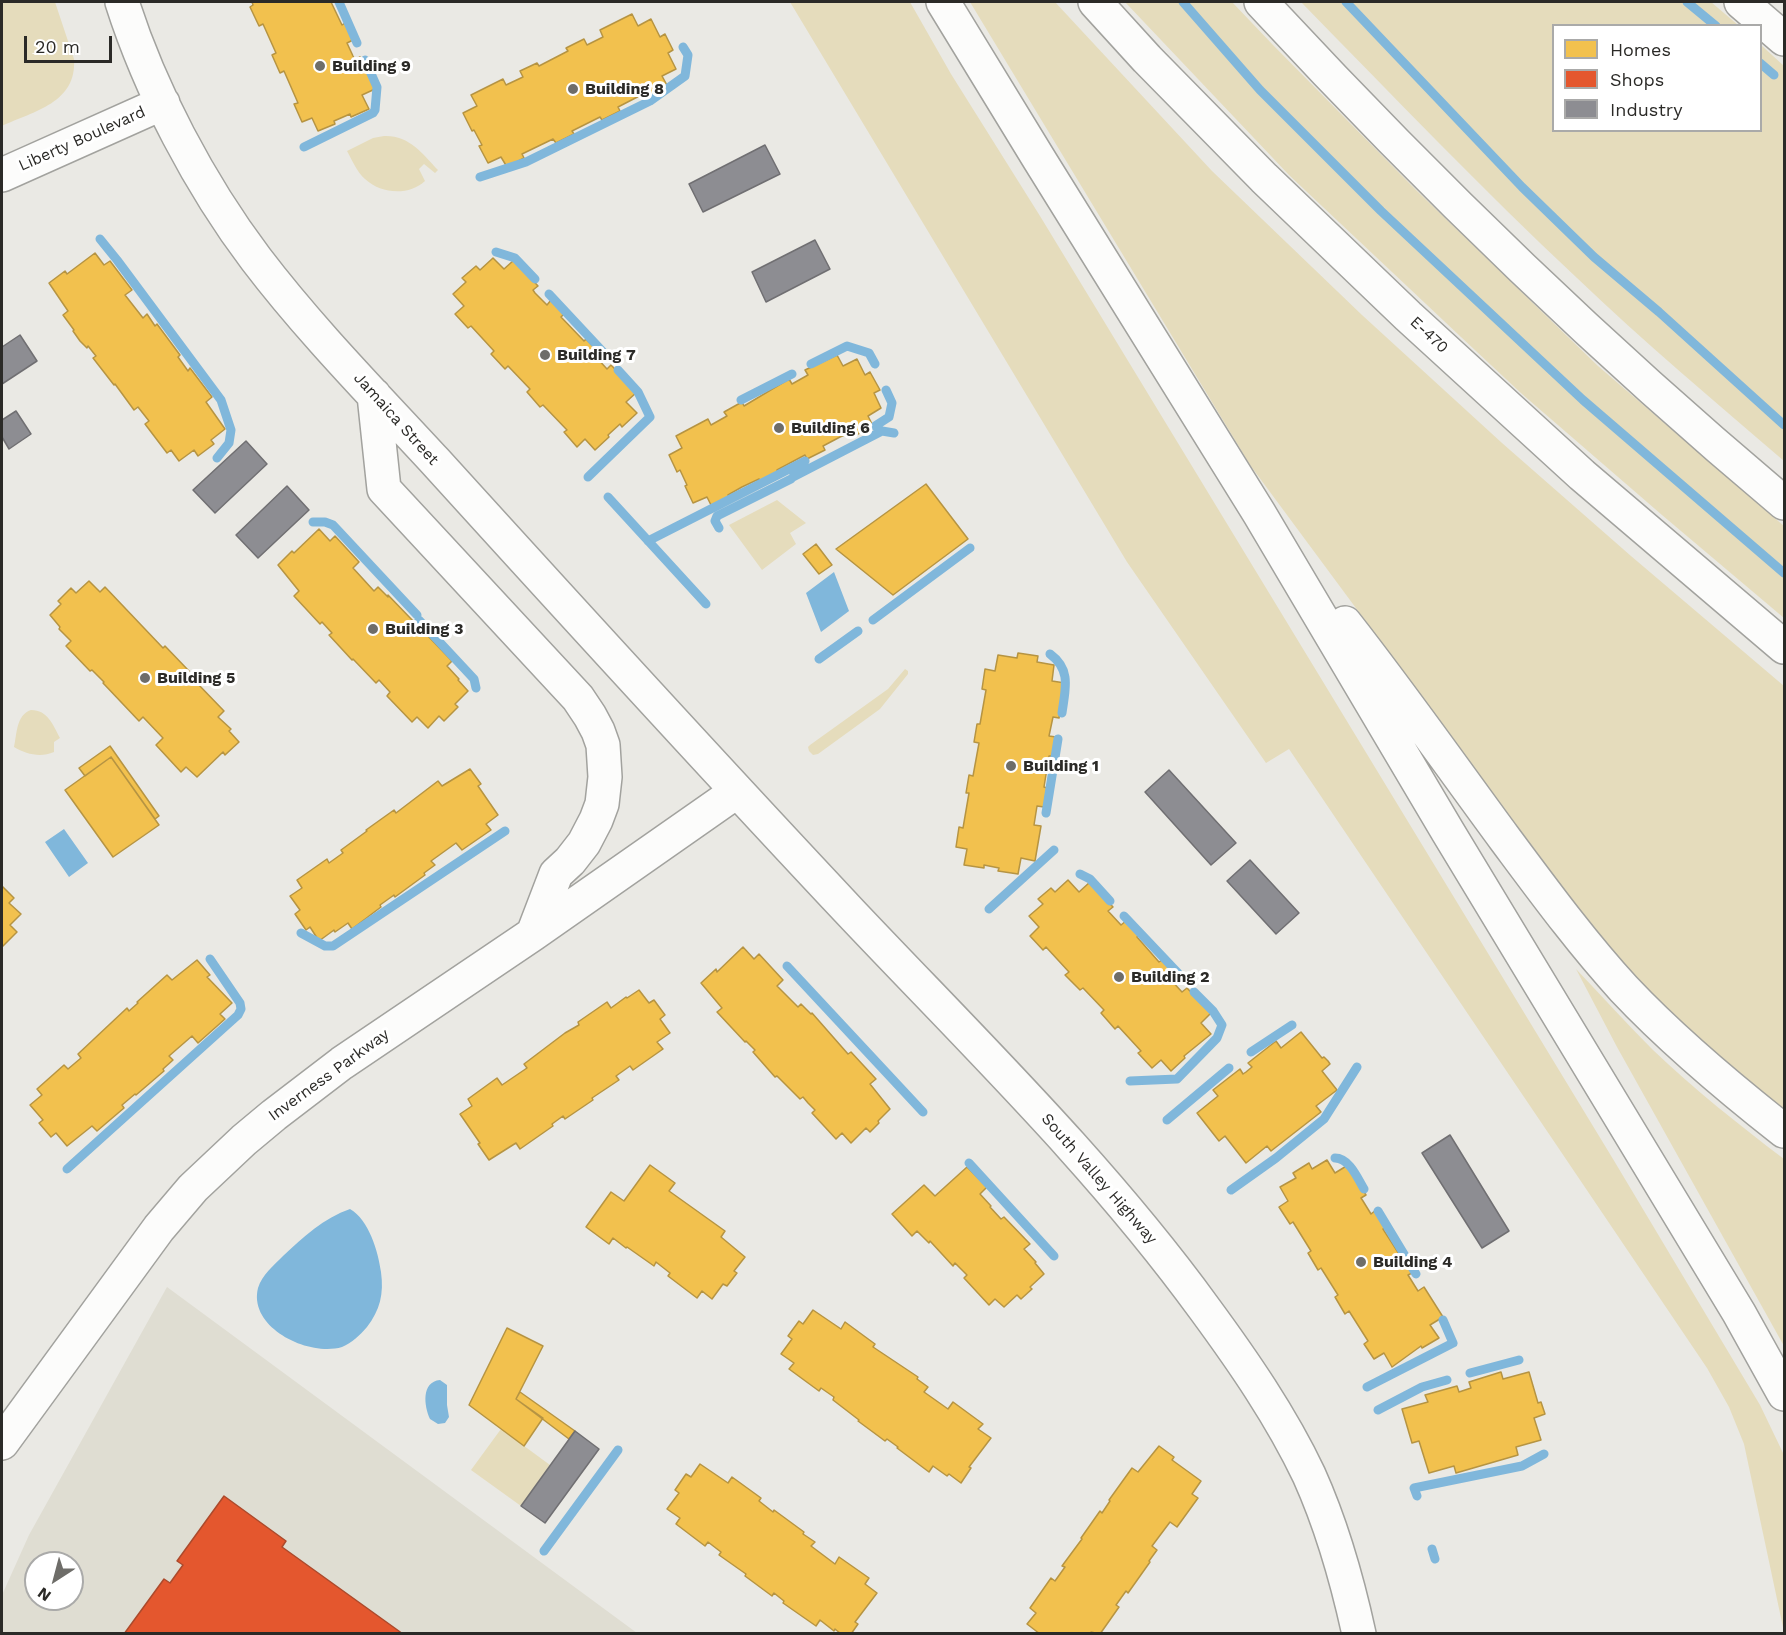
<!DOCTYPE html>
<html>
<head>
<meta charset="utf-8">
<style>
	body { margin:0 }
	#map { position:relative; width:1786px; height:1635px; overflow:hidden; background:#eae9e4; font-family:"Work Sans",sans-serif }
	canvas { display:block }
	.frame { position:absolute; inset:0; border:3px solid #2b2a27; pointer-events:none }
	.legend { position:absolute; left:1552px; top:24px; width:210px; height:108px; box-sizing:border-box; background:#fff; border:2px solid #aaaaa9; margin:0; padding:8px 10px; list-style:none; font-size:18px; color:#2b2a27 }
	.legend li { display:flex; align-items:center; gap:12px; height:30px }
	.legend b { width:30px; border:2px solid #aaaaa9 }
	.north { position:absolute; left:24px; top:1551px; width:60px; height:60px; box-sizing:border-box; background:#fff; border:2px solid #aaaaa9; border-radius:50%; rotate:216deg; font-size:16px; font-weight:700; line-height:24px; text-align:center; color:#2b2a27 }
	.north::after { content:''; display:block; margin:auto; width:21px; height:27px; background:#6e6d69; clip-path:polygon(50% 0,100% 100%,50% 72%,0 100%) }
	.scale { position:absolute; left:24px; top:36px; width:88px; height:27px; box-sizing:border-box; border:3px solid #2b2a27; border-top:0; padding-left:8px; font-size:18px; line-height:21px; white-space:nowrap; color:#2b2a27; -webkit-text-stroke:4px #fff; paint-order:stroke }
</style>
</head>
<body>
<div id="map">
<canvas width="1786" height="1635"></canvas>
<div class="frame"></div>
<ul class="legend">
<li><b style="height:16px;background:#f2c14e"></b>Homes</li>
<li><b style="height:16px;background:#e4572e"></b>Shops</li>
<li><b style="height:16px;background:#8d8d92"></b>Industry</li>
</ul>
<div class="north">N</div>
<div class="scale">20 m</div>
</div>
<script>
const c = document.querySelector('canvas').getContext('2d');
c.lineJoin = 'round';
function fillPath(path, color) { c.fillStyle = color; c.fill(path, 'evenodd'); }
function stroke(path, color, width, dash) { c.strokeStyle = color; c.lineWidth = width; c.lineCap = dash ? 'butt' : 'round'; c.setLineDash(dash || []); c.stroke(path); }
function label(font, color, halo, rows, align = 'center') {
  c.font = font + ' "Work Sans",sans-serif'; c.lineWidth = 6; c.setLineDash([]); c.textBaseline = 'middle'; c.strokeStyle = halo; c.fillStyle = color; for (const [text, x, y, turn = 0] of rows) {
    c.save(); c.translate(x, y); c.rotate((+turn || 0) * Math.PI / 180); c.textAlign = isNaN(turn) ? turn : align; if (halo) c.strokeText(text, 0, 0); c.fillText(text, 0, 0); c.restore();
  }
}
fillPath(new Path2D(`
	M 167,1287 L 637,1633 L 2,1634 L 2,1595 L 29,1535 ZM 36,1563 L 72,1563 L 72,1599 L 36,1599 Z`), '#dfddd2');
fillPath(new Path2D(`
	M 2,2 L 55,2 L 74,59 C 77,103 34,111 2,126 Z
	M 790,2 L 910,2 L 951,74 L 1040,216 L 1613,1159 L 1760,1405 L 1784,1455 L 1784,1632 L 1744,1444 L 1729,1407 L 1707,1368 L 1289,749 L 1266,763 L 1127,562 Z
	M 970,2 L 1055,2 L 1212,171 L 1362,315 L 1502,443 L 1631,556 L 1784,686 L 1784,1113 C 1764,1096 1743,1081 1723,1063 C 1675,1022 1632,975 1592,927 L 1250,465 Z
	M 1125,2 L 1232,2 L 1273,45 L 1417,191 L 1598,366 L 1784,526 L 1784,618 L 1662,515 L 1522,394 L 1461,337 L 1289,175 Z
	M 1301,2 L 1711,2 L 1738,25 L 1554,26 L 1554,130 L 1760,130 L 1761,45 L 1784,66 L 1784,461 C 1714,401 1644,342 1577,278 C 1482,189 1392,95 1301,2 Z
	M 384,136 C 409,135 422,153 438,170 L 435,173 L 424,164 L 419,169 L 425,181 C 409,196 381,194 365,179 C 357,172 352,160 347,151 L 373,138 Z
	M 777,500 L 806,523 L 790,533 L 796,544 L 762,570 L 729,525 Z
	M 905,669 L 908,671 L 908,674 L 880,709 L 818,754 L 813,755 L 809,751 L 808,747 L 810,745 L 888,689 Z
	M 31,710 C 48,710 53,725 60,738 L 54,742 L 54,752 C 40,758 26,754 14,747 C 17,734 16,715 31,710 Z
	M 1576,969 C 1602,996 1627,1024 1653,1050 C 1694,1089 1739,1125 1784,1159 L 1784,1346 L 1617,1047 Z
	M 501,1429 L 550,1465 L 521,1506 L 471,1470 Z`), '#e5dcbc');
fillPath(new Path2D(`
	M 834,572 L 849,611 L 821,632 L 806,593 Z
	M 64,829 L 88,863 L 69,877 L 45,842 Z
	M 350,1209 C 369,1220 378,1251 381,1272 C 384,1294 380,1310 367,1327 C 360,1335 352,1343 342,1347 C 309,1357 248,1328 258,1288 C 262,1275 274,1265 283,1256 C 303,1237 324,1218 350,1209 Z
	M 440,1380 L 447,1385 L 447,1405 L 449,1417 L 445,1423 L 438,1424 L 430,1419 C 424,1406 421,1382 440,1380 Z`), '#80b7db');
const homes = new Path2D(`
	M 252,2 L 331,2 L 342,25 L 345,23 L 353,40 L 347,43 L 353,56 L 355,60 L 360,57 L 375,89 L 362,95 L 369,109 L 351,117 L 350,114 L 334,121 L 335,124 L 318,131 L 312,118 L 302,122 L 294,104 L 298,103 L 284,71 L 280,73 L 272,55 L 276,53 L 263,24 L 259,26 L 250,7 L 253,5 Z
	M 632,14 L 638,26 L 651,19 L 660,37 L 665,34 L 673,50 L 668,53 L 676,69 L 662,76 L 668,87 L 651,95 L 649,91 L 618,107 L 620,111 L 602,120 L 600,117 L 572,131 L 574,134 L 556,143 L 553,139 L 522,154 L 524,158 L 507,167 L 501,157 L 488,163 L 479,146 L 482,145 L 474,130 L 472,131 L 463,113 L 477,106 L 471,95 L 503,79 L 506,85 L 523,77 L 520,71 L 537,63 L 539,66 L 568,51 L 566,48 L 584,39 L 587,45 L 603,37 L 600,30 Z
	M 95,253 L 104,265 L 110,261 L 132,290 L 125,295 L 143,318 L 147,314 L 155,326 L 157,324 L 180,355 L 178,357 L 188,371 L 190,368 L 212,397 L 206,402 L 225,429 L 211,440 L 214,444 L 198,456 L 194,450 L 179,461 L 171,450 L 167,453 L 145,424 L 149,421 L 138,407 L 134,410 L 115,384 L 114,385 L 93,358 L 96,356 L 88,346 L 87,348 L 80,341 L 73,331 L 74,330 L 63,315 L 68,311 L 49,283 L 65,271 L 67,274 Z
	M 493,258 L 504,269 L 514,260 L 538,286 L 533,290 L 535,293 L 547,305 L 551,300 L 564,314 L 561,317 L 584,341 L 586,339 L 599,353 L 596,357 L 607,369 L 611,365 L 637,392 L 626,402 L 637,413 L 622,427 L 620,424 L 608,435 L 609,437 L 595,450 L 585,439 L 577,447 L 564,432 L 567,430 L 543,405 L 540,407 L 527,392 L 530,389 L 508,366 L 505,369 L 491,354 L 494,351 L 471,326 L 468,328 L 455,314 L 464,306 L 453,294 L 466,282 L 462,278 L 476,266 L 480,270 Z
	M 837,355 L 843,366 L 857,359 L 865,375 L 870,372 L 880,390 L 874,393 L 881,408 L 868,416 L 873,426 L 856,435 L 854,431 L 840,437 L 823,446 L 825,450 L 807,459 L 805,455 L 777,470 L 778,473 L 761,482 L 759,479 L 742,487 L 728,495 L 729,499 L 712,507 L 707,497 L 693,503 L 685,486 L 687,485 L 680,470 L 677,472 L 669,455 L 682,448 L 676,436 L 708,419 L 711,425 L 727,416 L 724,412 L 742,402 L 744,406 L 789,379 L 792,384 L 808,375 L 805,370 Z
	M 926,484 L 968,539 L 893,595 L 836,549 Z
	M 319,529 L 330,541 L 335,536 L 359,562 L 353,568 L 374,591 L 378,587 L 388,597 L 388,595 L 415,623 L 414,625 L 424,635 L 426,634 L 452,661 L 447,666 L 459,679 L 458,680 L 468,691 L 455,704 L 458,707 L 444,721 L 439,716 L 428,728 L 417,717 L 412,722 L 387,696 L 390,692 L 379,680 L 376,683 L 353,659 L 352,660 L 329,635 L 332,633 L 322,622 L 320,624 L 294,596 L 299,591 L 278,565 L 292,551 L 294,553 Z
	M 816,544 L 832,565 L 819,574 L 803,554 Z
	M 89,581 L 100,592 L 105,587 L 163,648 L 165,646 L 189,671 L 186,674 L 194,683 L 196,682 L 224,711 L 218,717 L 231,729 L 229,731 L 239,742 L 225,755 L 223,752 L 197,777 L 186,767 L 181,772 L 156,745 L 163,738 L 143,717 L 139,721 L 103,683 L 104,682 L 92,670 L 90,671 L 66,646 L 71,641 L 59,629 L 60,627 L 50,615 L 61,604 L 58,601 L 71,588 L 76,593 Z
	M 1018,653 L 1038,656 L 1037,662 L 1054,665 L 1052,681 L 1065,683 L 1059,718 L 1053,717 L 1049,736 L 1056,737 L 1053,756 L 1049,756 L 1044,787 L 1047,788 L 1044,807 L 1037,806 L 1034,825 L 1041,826 L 1035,861 L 1021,858 L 1018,874 L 998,871 L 999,868 L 984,865 L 984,868 L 964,865 L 967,849 L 956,847 L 959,827 L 963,828 L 969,793 L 966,793 L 969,775 L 973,776 L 979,743 L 974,742 L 977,724 L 980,724 L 986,690 L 982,689 L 985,669 L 995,671 L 998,655 L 1017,658 Z
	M 110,746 L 159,816 L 155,819 L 111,757 L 85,776 L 79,768 Z
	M 111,757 L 159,825 L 113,857 L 65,790 Z
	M 470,769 L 481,784 L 478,786 L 498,815 L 486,824 L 491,830 L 462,850 L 456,843 L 431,861 L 435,865 L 424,873 L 425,875 L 395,897 L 394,895 L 380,905 L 381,907 L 352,929 L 348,923 L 335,932 L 334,930 L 319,941 L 310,927 L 306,930 L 295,914 L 300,910 L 290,896 L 302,888 L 297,880 L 327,859 L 329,863 L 343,853 L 341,850 L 367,831 L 366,830 L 394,810 L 396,813 L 438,781 L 442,786 Z
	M 1068,880 L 1079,892 L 1090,882 L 1113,907 L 1108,911 L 1121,925 L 1126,921 L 1139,935 L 1137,937 L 1159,962 L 1162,960 L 1174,973 L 1169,978 L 1182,992 L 1187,988 L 1211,1013 L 1201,1023 L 1211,1034 L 1184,1056 L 1185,1058 L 1171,1071 L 1161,1060 L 1152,1068 L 1138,1053 L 1141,1051 L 1118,1026 L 1115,1029 L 1101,1013 L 1104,1010 L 1083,988 L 1080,990 L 1065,975 L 1069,972 L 1046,947 L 1043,950 L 1030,936 L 1039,927 L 1029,916 L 1043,904 L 1038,899 L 1051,888 L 1055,892 Z
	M 2,886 L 14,898 L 9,903 L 21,914 L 10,925 L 17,932 L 2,947 Z
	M 743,947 L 754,959 L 759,954 L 783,980 L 777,986 L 798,1007 L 801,1004 L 811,1014 L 812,1013 L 848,1054 L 851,1052 L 876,1079 L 870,1084 L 890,1109 L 878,1121 L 879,1123 L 870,1132 L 866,1128 L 851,1143 L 842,1133 L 836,1139 L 812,1113 L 815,1110 L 808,1103 L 803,1097 L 800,1099 L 777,1076 L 775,1077 L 753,1052 L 755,1050 L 746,1041 L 745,1042 L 717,1012 L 722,1008 L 701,983 L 716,969 L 717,972 Z
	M 197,960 L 210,975 L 207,977 L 232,1003 L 220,1014 L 225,1019 L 198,1043 L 192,1036 L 169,1056 L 173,1060 L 163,1069 L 164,1071 L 136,1095 L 135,1094 L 122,1105 L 124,1108 L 97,1131 L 92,1126 L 67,1146 L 56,1133 L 51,1137 L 39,1123 L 43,1120 L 30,1105 L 42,1095 L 37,1089 L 64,1065 L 68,1069 L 81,1058 L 78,1054 L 127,1008 L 129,1011 L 138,1003 L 137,1002 L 167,975 L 172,980 Z
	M 639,990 L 649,1003 L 654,1000 L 665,1015 L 660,1019 L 670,1033 L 657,1042 L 663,1049 L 633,1070 L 630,1066 L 616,1076 L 619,1080 L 592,1098 L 593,1100 L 565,1119 L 563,1116 L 552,1124 L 553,1126 L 520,1149 L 516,1143 L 489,1160 L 478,1144 L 480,1143 L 460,1114 L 472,1106 L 468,1099 L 497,1078 L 502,1085 L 527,1068 L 524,1064 L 565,1033 L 579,1025 L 578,1022 L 607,1002 L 611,1008 L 626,997 L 627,998 Z
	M 1301,1032 L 1322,1058 L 1324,1057 L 1328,1061 L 1330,1064 L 1322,1071 L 1337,1090 L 1316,1106 L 1321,1112 L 1271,1151 L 1267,1146 L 1246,1163 L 1225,1136 L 1219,1141 L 1197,1113 L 1218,1096 L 1213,1090 L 1240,1069 L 1243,1074 L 1246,1072 L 1252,1067 L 1248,1063 L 1276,1041 L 1281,1048 Z
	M 1327,1160 L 1335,1173 L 1348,1165 L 1366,1195 L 1361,1198 L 1363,1201 L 1371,1214 L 1376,1210 L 1387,1227 L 1383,1229 L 1401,1257 L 1403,1255 L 1414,1272 L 1408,1275 L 1418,1291 L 1424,1287 L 1443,1317 L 1430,1325 L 1439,1338 L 1422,1348 L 1421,1346 L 1392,1367 L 1384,1353 L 1374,1359 L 1364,1344 L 1368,1341 L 1349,1311 L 1345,1314 L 1335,1297 L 1338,1295 L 1321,1268 L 1318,1270 L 1308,1253 L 1311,1251 L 1293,1222 L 1290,1224 L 1279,1207 L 1288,1201 L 1280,1187 L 1296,1178 L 1293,1173 L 1309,1163 L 1312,1169 Z
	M 650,1165 L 675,1183 L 669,1191 L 725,1231 L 721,1237 L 745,1257 L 734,1271 L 737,1273 L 727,1286 L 723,1284 L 712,1299 L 702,1291 L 697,1298 L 668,1276 L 670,1273 L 656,1262 L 654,1266 L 627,1247 L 626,1248 L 613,1238 L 609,1244 L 586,1227 L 611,1192 L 624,1201 Z
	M 967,1167 L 987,1187 L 980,1194 L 991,1206 L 990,1207 L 1001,1219 L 1004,1217 L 1030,1244 L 1024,1249 L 1036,1262 L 1035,1263 L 1044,1274 L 1030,1287 L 1032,1289 L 1021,1299 L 1017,1295 L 1004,1307 L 995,1299 L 989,1305 L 964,1278 L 967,1275 L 955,1263 L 953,1266 L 930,1241 L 929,1243 L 917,1231 L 912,1236 L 892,1214 L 924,1185 L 935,1196 Z
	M 813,1310 L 841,1329 L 845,1322 L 875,1344 L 873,1347 L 918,1377 L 917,1379 L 928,1387 L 924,1392 L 948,1409 L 953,1402 L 983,1424 L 978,1429 L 991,1438 L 969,1467 L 971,1468 L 961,1483 L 949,1474 L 947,1476 L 933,1466 L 929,1472 L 897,1448 L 898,1447 L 887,1439 L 885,1441 L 858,1421 L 859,1420 L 833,1400 L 834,1397 L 821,1388 L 819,1391 L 789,1369 L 794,1363 L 781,1354 L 792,1339 L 788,1336 L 799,1321 L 803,1324 Z
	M 507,1328 L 543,1346 L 516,1399 L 543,1418 L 524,1446 L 469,1405 Z
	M 1501,1372 L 1503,1379 L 1529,1372 L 1538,1403 L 1541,1402 L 1545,1414 L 1534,1418 L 1541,1440 L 1516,1447 L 1518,1455 L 1456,1473 L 1454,1466 L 1429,1473 L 1419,1441 L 1412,1443 L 1402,1409 L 1428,1402 L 1425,1395 L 1457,1386 L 1459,1392 L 1471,1388 L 1469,1382 Z
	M 520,1392 L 575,1431 L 569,1439 L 516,1399 Z
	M 1159,1446 L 1174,1457 L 1172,1460 L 1201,1481 L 1192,1494 L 1198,1498 L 1177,1527 L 1170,1522 L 1152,1546 L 1157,1550 L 1149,1561 L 1150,1562 L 1128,1593 L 1126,1591 L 1116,1605 L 1119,1607 L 1100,1634 L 1091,1632 L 1090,1634 L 1040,1634 L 1027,1624 L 1036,1613 L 1030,1608 L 1051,1578 L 1055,1581 L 1065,1567 L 1062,1566 L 1082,1539 L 1081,1538 L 1100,1511 L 1102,1513 L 1110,1501 L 1109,1500 L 1132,1468 L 1138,1472 Z
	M 700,1464 L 728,1483 L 732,1477 L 761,1498 L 759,1501 L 773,1512 L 774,1510 L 804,1532 L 803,1534 L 815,1542 L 811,1546 L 835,1564 L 839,1557 L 869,1578 L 865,1584 L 877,1593 L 855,1622 L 858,1624 L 851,1634 L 841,1634 L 835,1629 L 834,1631 L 820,1620 L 816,1626 L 783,1603 L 784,1601 L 774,1593 L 772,1596 L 745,1576 L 746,1574 L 719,1555 L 721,1552 L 708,1542 L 705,1546 L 676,1524 L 680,1518 L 667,1509 L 679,1493 L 675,1490 L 686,1474 L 691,1477 Z`);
fillPath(homes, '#f2c14e');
stroke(homes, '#b69442', 1.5);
const shops = new Path2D(`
	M 224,1496 L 286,1541 L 282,1547 L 403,1634 L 124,1634 L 164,1579 L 170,1583 L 183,1565 L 177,1561 Z`);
fillPath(shops, '#e4572e');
stroke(shops, '#ac4a2c', 1.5);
const industry = new Path2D(`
	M 765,145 L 780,174 L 703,212 L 689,184 Z
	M 815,240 L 830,269 L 766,302 L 752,272 Z
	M 20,335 L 37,361 L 2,384 L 2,347 Z
	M 16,411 L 31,434 L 9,449 L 2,437 L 2,420 Z
	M 246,441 L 267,464 L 215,513 L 193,490 Z
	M 287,486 L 309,510 L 258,558 L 236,535 Z
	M 1169,770 L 1236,843 L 1211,865 L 1145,792 Z
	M 1250,860 L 1299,913 L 1276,934 L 1227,881 Z
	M 1450,1135 L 1509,1231 L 1482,1248 L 1422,1153 Z
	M 575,1431 L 599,1449 L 545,1523 L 521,1506 Z`);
fillPath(industry, '#8d8d92');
stroke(industry, '#706f72', 1.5);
stroke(new Path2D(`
	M 339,2 L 357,43
	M 1183,2 L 1260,90 L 1381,211 L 1583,400 L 1784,573
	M 1346,2 L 1522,187 L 1594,257 L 1659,312 L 1784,425
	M 1687,2 L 1716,26
	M 1760,63 L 1774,75
	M 304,147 L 373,113 L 375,110 L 377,87 L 365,60
	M 480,177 L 526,162 L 650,101 L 685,76 L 688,55 L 683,47
	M 100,239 L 117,260 L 221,400 L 231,430 L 229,443 L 217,458
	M 496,252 L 515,258 L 535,279
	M 549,294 L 605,354
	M 811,364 L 847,346 L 869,353 L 875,364
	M 741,400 L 792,374
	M 875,426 L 889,417 L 892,403 L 886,390
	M 588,477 L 650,417 L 638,392 L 618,370
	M 793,477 L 882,431 L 894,433
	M 608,497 L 706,604
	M 313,522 L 325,522 L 333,525 L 417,615
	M 719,528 L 715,521 L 717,516 L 791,479
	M 648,541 L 805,461
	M 419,620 L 474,679 L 476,688
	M 873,620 L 970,548
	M 1050,654 C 1072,670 1065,690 1062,713
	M 819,659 L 858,631
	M 1046,813 L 1058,739
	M 1080,874 L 1090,879 L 1110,901
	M 989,909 L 1054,850
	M 1124,916 L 1178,973
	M 301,933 L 325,946 L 333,946 L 505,831
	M 787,966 L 923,1112
	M 1251,1052 L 1292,1025
	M 1130,1081 L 1177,1079 L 1217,1038 L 1222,1025 L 1213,1011 L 1194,992
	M 1167,1120 L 1229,1068
	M 1335,1158 C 1349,1158 1357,1177 1364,1189
	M 969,1163 L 1054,1256
	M 67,1169 L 238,1015 L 241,1009 L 240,1003 L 210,959
	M 1231,1190 L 1276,1158 L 1324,1119 L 1357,1067
	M 1378,1211 L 1416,1274
	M 1470,1373 L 1519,1360
	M 1367,1387 L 1453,1343 L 1443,1320
	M 1378,1410 L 1422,1387 L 1447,1380
	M 1417,1496 L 1414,1488 L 1522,1466 L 1544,1454
	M 1432,1549 L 1435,1559
	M 544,1551 L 618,1450`), '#80b7db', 9);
const secondary = new Path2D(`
	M 122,2 C 150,90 200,185 256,259 C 310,330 374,395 435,461 C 573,613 711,764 851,913 C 972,1041 1100,1165 1204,1308 C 1243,1361 1281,1416 1309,1475 C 1332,1526 1347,1579 1359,1634
	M 2,175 L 163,103
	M 374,395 L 384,489 L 578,698 L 590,716 L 598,731 L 603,745 L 605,777 L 602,804 L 596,820 L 584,843 L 570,861 L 556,874 L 533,934
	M 2,1443 L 159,1228 L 193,1188 L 244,1140 L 274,1115 L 342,1063 L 533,934 L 736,792`);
const highway = new Path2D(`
	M 943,2 L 1039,159 L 1259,513 L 1448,832 L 1739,1313 L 1784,1394
	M 1095,2 L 1147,59 L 1264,178 L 1408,316 L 1582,475 L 1784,647
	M 1261,2 C 1425,179 1599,348 1784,503
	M 1741,2 L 1784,39
	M 1345,623 C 1400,693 1452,767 1505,839 C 1543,890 1581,942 1624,989 C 1673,1041 1728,1087 1784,1131`);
stroke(secondary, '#a2a29e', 36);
stroke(highway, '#a2a29e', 36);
stroke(secondary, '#fcfcfb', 33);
stroke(highway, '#fcfcfb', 33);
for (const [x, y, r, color] of [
	[320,66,6,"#6e6d69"],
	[573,89,6,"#6e6d69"],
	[545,355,6,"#6e6d69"],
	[779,428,6,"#6e6d69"],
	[373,629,6,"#6e6d69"],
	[145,678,6,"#6e6d69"],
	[1011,766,6,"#6e6d69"],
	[1119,977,6,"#6e6d69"],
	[1361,1262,6,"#6e6d69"]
]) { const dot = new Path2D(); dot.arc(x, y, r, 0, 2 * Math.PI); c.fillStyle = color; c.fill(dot); stroke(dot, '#fff', 2); }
label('bold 16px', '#2b2a27', '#fff', [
	["Building 9",332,66],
	["Building 8",585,89],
	["Building 7",557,355],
	["Building 6",791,428],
	["Building 3",385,629],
	["Building 5",157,678],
	["Building 1",1023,766],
	["Building 2",1131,977],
	["Building 4",1373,1262]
], 'left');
label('16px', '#2b2a27', '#fff', [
	["Liberty Boulevard",82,139,-24],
	["E-470",1429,335,43],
	["Jamaica Street",396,419,48],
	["Inverness Parkway",329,1075,-36],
	["South Valley Highway",1099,1179,49]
]);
</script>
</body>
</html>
